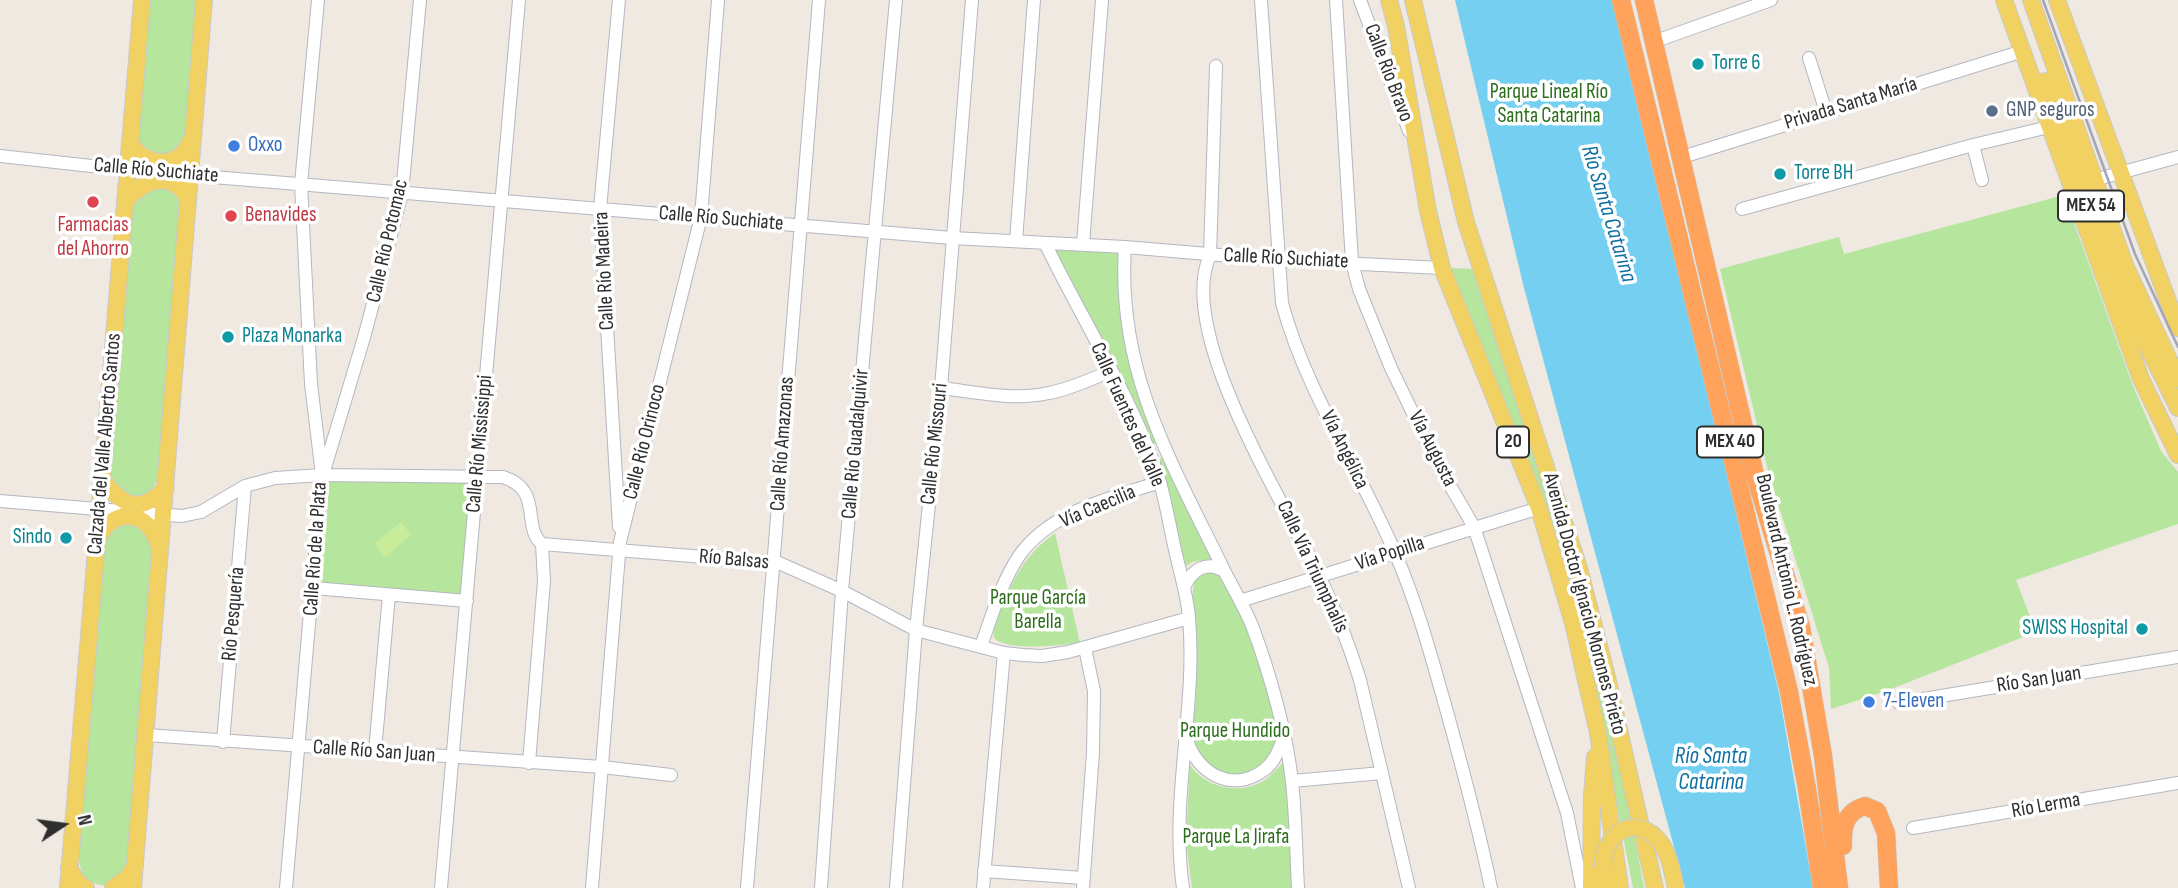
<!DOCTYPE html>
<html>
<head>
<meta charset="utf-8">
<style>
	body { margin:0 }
	#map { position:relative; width:2178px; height:888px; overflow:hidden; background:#efe9e1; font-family:"Sofia Sans Condensed",sans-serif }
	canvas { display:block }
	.north { position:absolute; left:28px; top:790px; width:70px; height:70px; -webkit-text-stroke:5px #fff; paint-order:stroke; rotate:77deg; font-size:19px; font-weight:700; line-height:28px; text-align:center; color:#2e2e2e }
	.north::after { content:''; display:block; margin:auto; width:24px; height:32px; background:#2e2e2e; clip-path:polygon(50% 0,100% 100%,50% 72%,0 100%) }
</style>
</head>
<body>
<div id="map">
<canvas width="2178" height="888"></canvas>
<div class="north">N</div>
</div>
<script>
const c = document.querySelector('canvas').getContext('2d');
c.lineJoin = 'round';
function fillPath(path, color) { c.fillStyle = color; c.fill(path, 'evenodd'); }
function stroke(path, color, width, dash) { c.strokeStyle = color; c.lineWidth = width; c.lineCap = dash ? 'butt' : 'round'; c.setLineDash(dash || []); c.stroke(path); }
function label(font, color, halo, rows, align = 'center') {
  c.font = font + ' "Sofia Sans Condensed",sans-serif'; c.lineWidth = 7; c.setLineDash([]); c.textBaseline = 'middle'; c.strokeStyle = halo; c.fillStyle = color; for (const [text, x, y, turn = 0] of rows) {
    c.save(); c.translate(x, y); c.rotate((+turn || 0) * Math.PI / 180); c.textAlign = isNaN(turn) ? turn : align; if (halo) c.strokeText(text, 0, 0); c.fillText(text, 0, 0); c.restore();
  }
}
fillPath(new Path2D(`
	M 144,0 L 199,0 L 186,143 L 176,157 L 136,149 Z
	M 166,185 L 175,192 L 180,206 L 162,467 C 157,483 152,494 136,499 L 109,483 L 128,202 L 138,190 Z
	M 2064,195 L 2133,386 L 2161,451 L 2178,472 L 2178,524 L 2016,580 L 2036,632 L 1886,691 L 1831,709 L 1829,668 L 1768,471 L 1720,269 L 1839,237 L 1844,254 Z
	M 1054,250 L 1119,253 C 1117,322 1136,378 1156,443 L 1151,446 Z
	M 1451,268 L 1474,269 C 1504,370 1541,467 1571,567 C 1602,672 1625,780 1644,888 L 1633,888 L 1612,780 L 1516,435 C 1497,379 1472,324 1451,268 Z
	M 1163,457 L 1213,559 L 1192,562 L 1185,567 L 1159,459 Z
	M 329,481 L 469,481 L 472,484 L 461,594 L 322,584 Z
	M 128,520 L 149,535 L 154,550 L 129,867 L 113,885 C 91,887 79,879 79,855 L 101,546 L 106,531 Z
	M 1055,533 L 1080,643 C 1061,645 1008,652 994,638 C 991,621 1018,569 1030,556 C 1037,547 1046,540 1055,533 Z
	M 1212,569 C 1238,587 1252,632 1260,662 C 1266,683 1280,719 1277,740 C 1271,778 1217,790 1198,754 C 1188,736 1195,716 1196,697 C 1198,661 1186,606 1196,575 Z
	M 1283,763 L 1288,793 L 1292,888 L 1192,888 L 1186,841 L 1190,765 C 1205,787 1236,795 1262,782 C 1269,778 1276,769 1283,763 Z`), '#b6e59e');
fillPath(new Path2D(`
	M 401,522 L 411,535 L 385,557 L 374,544 Z`), '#c9ec9a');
fillPath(new Path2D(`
	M 1455,0 L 1614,0 L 1779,693 L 1813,888 L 1685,888 L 1524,288 Z`), '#75cff0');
const minor = new Path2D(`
	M 619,0 L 600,209 L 619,527
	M 1261,0 L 1282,303 C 1306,392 1360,470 1396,555 C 1418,606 1432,659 1447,712 C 1463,770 1479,829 1491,888
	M 1336,0 L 1352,262 L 1359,289 L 1391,368 L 1437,463 L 1474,527 L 1567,813 L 1582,888
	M 1360,0 L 1409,131
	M 1653,42 L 1771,0
	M 1809,58 L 1826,112
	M 1216,66 L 1210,255 C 1175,333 1285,502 1319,576 C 1335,609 1349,644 1360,680 L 1409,888
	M 1973,145 L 1982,180
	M 0,156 L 128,170 L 952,238 L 1125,247 L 1279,260 L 1442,268
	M 1679,158 L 2023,51
	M 2087,182 L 2178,157
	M 1742,209 L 1973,145 L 2049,127
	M 1016,241 L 1034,0
	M 1045,243 C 1082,320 1135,402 1160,482 C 1166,504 1170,527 1175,550 C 1180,572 1187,595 1189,617 C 1197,708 1170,798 1183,888
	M 1083,244 L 1102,0
	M 1125,247 C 1117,369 1168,456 1220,562 C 1230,584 1244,605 1253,628 C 1270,674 1287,734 1292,782 C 1296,817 1296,853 1298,888
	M 941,388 C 976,392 1014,401 1049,393 C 1071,389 1091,379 1111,371
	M 324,471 L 365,334 L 402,193 L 420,0
	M 0,501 L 182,516 L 201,512 L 245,486 L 275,478 L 322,475 L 503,477 C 544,490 521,526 542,544 L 779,563 L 842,591 L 916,630 L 1004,653 L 1023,655 L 1042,656 L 1068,652 L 1189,618
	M 1184,587 C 1192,570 1206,560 1224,571
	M 313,588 L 467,601
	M 1240,601 L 1539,508
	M 981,646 C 992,616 1001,583 1019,556 C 1049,512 1111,498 1160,482
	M 1899,703 L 2178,657
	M 147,735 L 602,767 L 671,775
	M 1187,740 C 1197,773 1232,794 1264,770 C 1275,762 1279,749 1284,737
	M 223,742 L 245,486
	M 375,751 L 389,595
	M 529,763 L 544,581 L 542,544
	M 1292,781 L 1382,773
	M 1913,828 L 2178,783
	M 984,871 L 1083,878
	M 286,888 L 322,475 L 311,384 L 301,184 L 318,0
	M 441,888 L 519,0
	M 592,888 L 620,542 L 701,217 L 718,0
	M 747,888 L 819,0
	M 821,888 L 842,591 L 896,0
	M 896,888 L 916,630 L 941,388 L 972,0
	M 983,888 L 1004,653
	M 1083,888 L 1093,753 L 1094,691 L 1085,648`);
const major = new Path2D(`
	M 1389,0 L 1396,26 L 1428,211 L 1442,268 L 1539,508 L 1573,623 L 1598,733 L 1620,888
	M 1413,0 L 1466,222 L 1579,568 L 1607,677 L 1655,888
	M 2004,0 L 2141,379 L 2178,455
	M 2031,0 L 2125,265 L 2178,379
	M 2057,0 L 2178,328
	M 2045,81 L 2134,320 L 2178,408
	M 131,144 C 147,168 179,169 191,140
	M 125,201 C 145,180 170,169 188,198
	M 103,480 C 123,507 141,515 166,487
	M 98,538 C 115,505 149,511 159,546
	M 1603,867 L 1604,888
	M 69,868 L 78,883 L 86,888
	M 68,888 L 142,0
	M 113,888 L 127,878 L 135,866
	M 133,888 L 204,0
	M 1591,888 L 1592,796 L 1595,757`);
const highway = new Path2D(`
	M 1621,0 L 1789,692 L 1807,789 L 1822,888
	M 1644,0 L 1755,475 L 1801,627 L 1823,756 L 1839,888
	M 1843,846 C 1842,827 1845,812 1865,806 L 1877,811 L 1886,833 L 1889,888`);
stroke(minor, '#b4b7c1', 14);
stroke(major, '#c9c9c9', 18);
stroke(highway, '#c9c9c9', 19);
stroke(minor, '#fff', 12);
stroke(major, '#f2d163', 16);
stroke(highway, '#ffa35c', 18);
stroke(new Path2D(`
	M 2043,0 L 2135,254 L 2178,347`), '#a3a6b8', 2.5);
const majorBridge = new Path2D(`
	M 1603,867 C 1602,833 1637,812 1660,842 C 1670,855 1672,872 1676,888`);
stroke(majorBridge, '#c9c9c9', 18, []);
stroke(majorBridge, '#f2d163', 16);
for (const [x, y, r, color] of [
	[1698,64,7,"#0f9aa8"],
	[1992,111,7,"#5c6f8a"],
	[234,146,7,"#3f7fe0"],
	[1780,174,7,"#0f9aa8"],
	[93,202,7,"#e0444e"],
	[231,216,7,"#e0444e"],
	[228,337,7,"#0f9aa8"],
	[66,538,7,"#0f9aa8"],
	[2142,629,7,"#0f9aa8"],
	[1869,702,7,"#3f7fe0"]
]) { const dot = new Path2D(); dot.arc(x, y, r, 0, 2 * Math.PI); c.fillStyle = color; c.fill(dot); stroke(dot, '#fff', 2.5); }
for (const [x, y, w] of [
	[2091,206,66],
	[1513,442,32],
	[1730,442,66]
]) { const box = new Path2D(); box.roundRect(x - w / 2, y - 15.5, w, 31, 5); c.fillStyle = '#fff'; c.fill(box); stroke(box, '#2e2e2e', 2); }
label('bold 19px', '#2e2e2e', null, [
	["MEX 54",2091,206],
	["20",1513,442],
	["MEX 40",1730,442]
]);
label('21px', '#0d838f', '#fff', [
	["Torre 6",1712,64],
	["Torre BH",1794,174],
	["Plaza Monarka",242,337],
	["Sindo",52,538,"right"],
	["SWISS Hospital",2128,629,"right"]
], 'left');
label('21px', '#2e2e2e', '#fff', [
	["Calle Río Bravo",1388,73,69],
	["Privada Santa María",1851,104,-17],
	["Calle Río Suchiate",156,171,5],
	["Calle Río Suchiate",721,219,5],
	["Calle Río Potomac",388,241,-77],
	["Calle Río Suchiate",1286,259,3],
	["Calle Río Madeira",605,271,-93],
	["Calle Fuentes del Valle",1127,415,66],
	["Calle Río Orinoco",645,442,-76],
	["Calzada del Valle Alberto Santos",105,444,-85],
	["Calle Río Mississippi",480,444,-85],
	["Calle Río Amazonas",783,444,-86],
	["Calle Río Guadalquivir",856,444,-85],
	["Calle Río Missouri",935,444,-84],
	["Vía Augusta",1432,449,63],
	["Vía Angélica",1344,450,64],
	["Vía Caecilia",1098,507,-23],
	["Calle Río de la Plata",316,549,-86],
	["Vía Popilla",1390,554,-18],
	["Río Balsas",734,560,5],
	["Calle Vía Triumphalis",1312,567,65],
	["Boulevard Antonio L. Rodríguez",1786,580,77],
	["Avenida Doctor Ignacio Morones Prieto",1584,604,75],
	["Río Pesquería",234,614,-85],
	["Río San Juan",2039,680,-9],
	["Calle Río San Juan",374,752,4],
	["Río Lerma",2046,806,-10]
]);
label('21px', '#2c6e1b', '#fff', [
	["Parque Lineal Río",1549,93],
	["Santa Catarina",1549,117],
	["Parque García",1038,599],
	["Barella",1038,623],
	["Parque Hundido",1235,732],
	["Parque La Jirafa",1236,838]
]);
label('21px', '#4e5e75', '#fff', [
	["GNP seguros",2006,111]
], 'left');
label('21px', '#366cbe', '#fff', [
	["Oxxo",248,146],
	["7-Eleven",1883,702]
], 'left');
label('21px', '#be3a42', '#fff', [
	["Benavides",245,216],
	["Farmacias",93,226,"center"],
	["del Ahorro",93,250,"center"]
], 'left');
label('italic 23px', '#0d6fa3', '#fff', [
	["Río Santa Catarina",1608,214,73],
	["Río Santa",1711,757],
	["Catarina",1711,783]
]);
</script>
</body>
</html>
